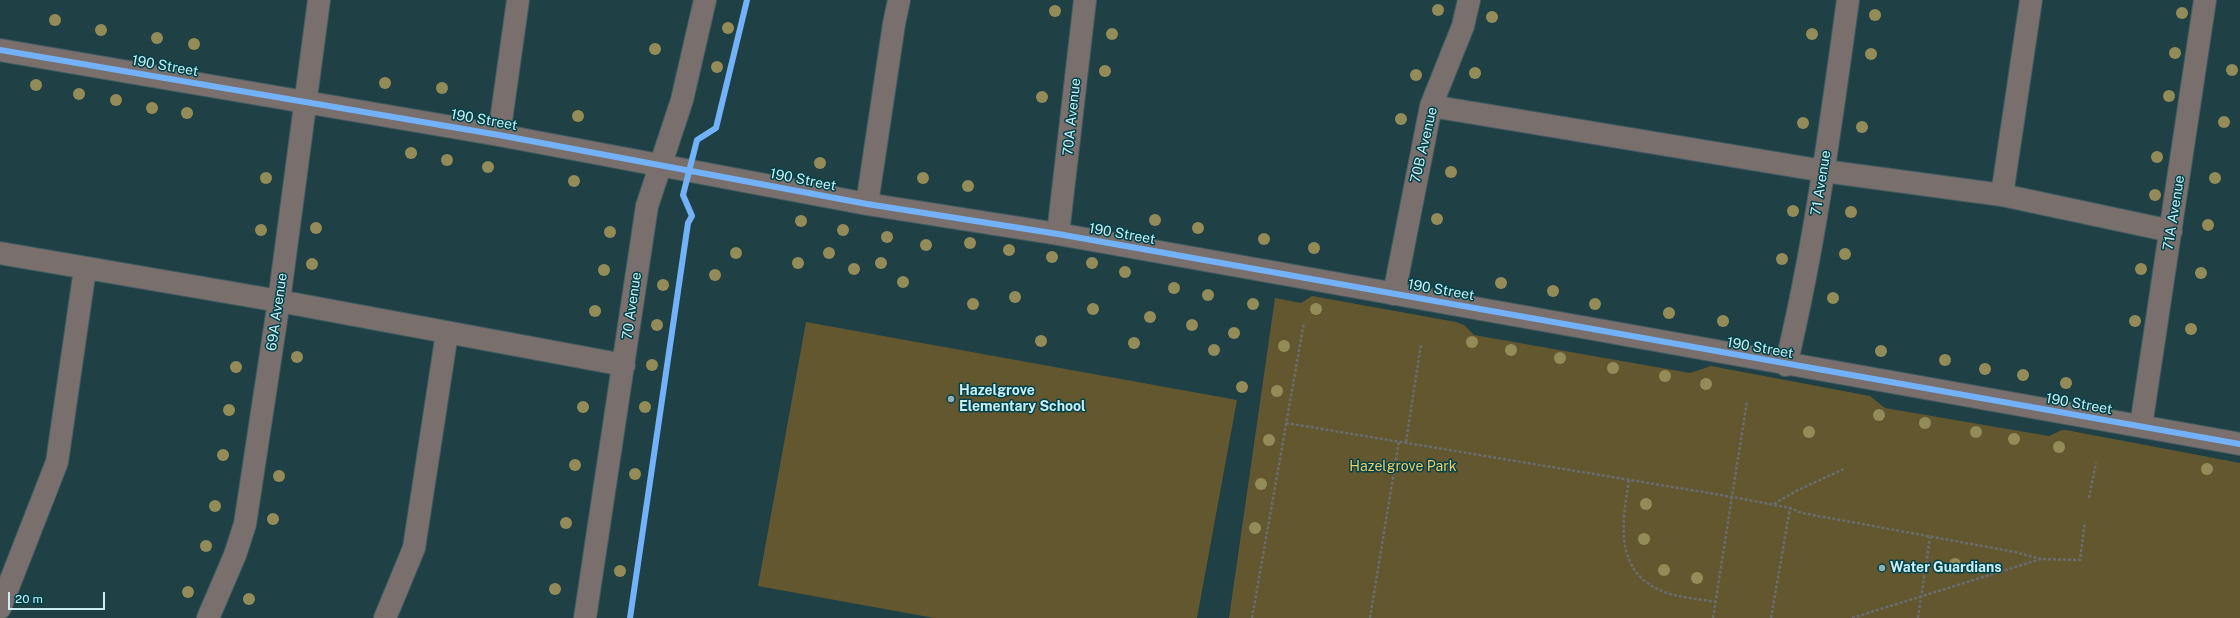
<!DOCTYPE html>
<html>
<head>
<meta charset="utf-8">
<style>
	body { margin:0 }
	#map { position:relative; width:2240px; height:618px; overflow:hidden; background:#1f4045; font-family:"Public Sans",sans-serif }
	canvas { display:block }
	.scale { position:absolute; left:8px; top:592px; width:97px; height:18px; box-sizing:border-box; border:2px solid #caeef3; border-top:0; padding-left:5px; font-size:12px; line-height:14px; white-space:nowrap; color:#caeef3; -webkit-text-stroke:3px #00424a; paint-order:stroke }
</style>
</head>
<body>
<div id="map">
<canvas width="2240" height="618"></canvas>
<div class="scale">20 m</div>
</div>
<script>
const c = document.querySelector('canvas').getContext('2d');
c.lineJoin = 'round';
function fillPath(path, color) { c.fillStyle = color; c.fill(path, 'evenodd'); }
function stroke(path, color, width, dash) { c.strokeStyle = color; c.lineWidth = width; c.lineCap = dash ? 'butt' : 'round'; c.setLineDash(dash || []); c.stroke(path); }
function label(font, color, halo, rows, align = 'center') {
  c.font = font + ' "Public Sans",sans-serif'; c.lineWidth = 3; c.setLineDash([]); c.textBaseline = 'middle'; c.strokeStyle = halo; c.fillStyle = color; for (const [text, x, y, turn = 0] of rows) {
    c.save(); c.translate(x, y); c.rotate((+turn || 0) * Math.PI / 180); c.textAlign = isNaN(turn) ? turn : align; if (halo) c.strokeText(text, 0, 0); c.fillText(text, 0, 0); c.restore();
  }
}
fillPath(new Path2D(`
	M 1312,296 L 1456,322 L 1464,325 L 1474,335 L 1690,373 L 1711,366 L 1870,396 L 1885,408 L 2049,436 L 2062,430 L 2066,430 L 2240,463 L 2240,618 L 1229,618 L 1275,298 L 1301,303 Z
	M 806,322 L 1237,400 L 1197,618 L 934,618 L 758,586 Z`), '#62572f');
const minor = new Path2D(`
	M 0,50 L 499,135 L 867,204 L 1058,234 L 2240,444
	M 1431,106 L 1824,171 L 2002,195 L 2171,231
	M 499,135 L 518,0
	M 2002,195 L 2031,0
	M 867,204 L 894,24 L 899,0
	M 1058,234 L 1085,0
	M 0,253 L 279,301 L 624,365
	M 1394,294 L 1431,106 L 1463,26 L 1469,0
	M 1786,365 C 1815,245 1831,122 1848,0
	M 2141,426 L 2205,0
	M 0,608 L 57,462 L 85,269
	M 208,618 L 235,555 L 245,524 L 279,301 L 319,0
	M 385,618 L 414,548 L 447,333
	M 585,618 L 647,206 L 682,100 L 705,0`);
stroke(minor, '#415d61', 24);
stroke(new Path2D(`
	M 1286,423 L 1733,497 L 1790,508 L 1802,513 L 2015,552 L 2041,559
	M 1406,442 L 1421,344
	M 1629,480 C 1622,524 1613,574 1667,593 C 1682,598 1700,599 1716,602
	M 2089,498 L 2096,463
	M 1774,504 L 1796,491 L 1844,469
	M 1252,618 L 1304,322
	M 1370,618 L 1399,441
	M 1713,618 L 1747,401
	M 1771,618 L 1790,508
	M 1852,618 L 2041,559 L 2080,560 L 2085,522
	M 1918,618 L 1930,537`), '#6b6c6d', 2.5, [3, 2]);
stroke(minor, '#796f6d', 22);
stroke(new Path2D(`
	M 0,50 L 499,135 L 867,204 L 1058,234 L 2240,444
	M 630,618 L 688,223 L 692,216 L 683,195 L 697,140 L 716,128 L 747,0`), '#73b2f8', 6);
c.fillStyle = '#938c58';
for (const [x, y] of [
	[1438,10],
	[1055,11],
	[2182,13],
	[1875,15],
	[1492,17],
	[55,20],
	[728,28],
	[101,30],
	[1112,34],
	[1812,34],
	[157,38],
	[194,44],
	[655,49],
	[2175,53],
	[1871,54],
	[717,67],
	[2232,70],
	[1105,71],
	[1475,73],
	[1416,75],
	[385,83],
	[36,85],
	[442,88],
	[79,94],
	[2169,96],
	[1042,97],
	[116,100],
	[152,108],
	[187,113],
	[578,116],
	[1401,119],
	[2224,122],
	[1803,123],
	[1862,127],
	[411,153],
	[2157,157],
	[447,160],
	[820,163],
	[488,167],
	[1451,172],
	[266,178],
	[923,178],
	[2215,178],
	[574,181],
	[968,186],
	[2155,195],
	[1793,211],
	[1851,212],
	[1437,219],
	[1155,220],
	[801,221],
	[2208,225],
	[316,228],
	[1198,228],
	[261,230],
	[843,230],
	[610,232],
	[887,237],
	[1264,239],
	[970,243],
	[926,245],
	[1314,248],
	[1009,250],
	[736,253],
	[829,253],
	[1845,254],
	[1052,257],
	[1782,259],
	[798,263],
	[881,263],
	[1092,263],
	[312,264],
	[854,269],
	[2141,269],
	[604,270],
	[1125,272],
	[2201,273],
	[715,275],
	[903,282],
	[1501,283],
	[663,285],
	[1174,288],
	[1553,291],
	[1208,295],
	[1015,297],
	[1833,298],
	[973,304],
	[1253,304],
	[1595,304],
	[1093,309],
	[1316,309],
	[595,311],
	[1669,313],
	[1150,317],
	[1723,321],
	[2135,321],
	[657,325],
	[1192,325],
	[2191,329],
	[1234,333],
	[1041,341],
	[1472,342],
	[1134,343],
	[1284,346],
	[1214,350],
	[1511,350],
	[1881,351],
	[297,357],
	[1560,358],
	[1945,360],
	[652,365],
	[236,367],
	[1613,368],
	[1985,369],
	[2023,375],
	[1665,376],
	[2066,383],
	[1706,384],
	[1242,387],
	[1277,391],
	[583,407],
	[645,407],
	[229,410],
	[1879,415],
	[1925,423],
	[1809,432],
	[1976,432],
	[2014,439],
	[1269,440],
	[2059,447],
	[223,455],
	[575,465],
	[2207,469],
	[635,474],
	[279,476],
	[1261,484],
	[1646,504],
	[215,506],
	[273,519],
	[566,523],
	[1255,528],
	[1644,539],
	[206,546],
	[1955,564],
	[1664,570],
	[620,571],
	[1697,578],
	[555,589],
	[188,592],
	[249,599]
]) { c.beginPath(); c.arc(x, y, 6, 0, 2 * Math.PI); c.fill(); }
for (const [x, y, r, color] of [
	[951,399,4,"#8eb1b6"],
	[1882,568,4,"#8eb1b6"]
]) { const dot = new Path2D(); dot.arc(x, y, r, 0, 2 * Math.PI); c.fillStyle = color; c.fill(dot); stroke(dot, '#00424a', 1.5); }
label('14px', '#caeef3', '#00424a', [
	["190 Street",165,66,10],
	["70A Avenue",1072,117,-84],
	["190 Street",484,120,10],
	["70B Avenue",1424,145,-77],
	["190 Street",803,180,11],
	["71 Avenue",1821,183,-81],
	["71A Avenue",2174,213,-81],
	["190 Street",1122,234,10],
	["190 Street",1441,290,10],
	["70 Avenue",632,306,-82],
	["69A Avenue",277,312,-82],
	["190 Street",1760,348,10],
	["190 Street",2079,404,10]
]);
label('bold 14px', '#caeef3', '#00424a', [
	["Hazelgrove",959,391],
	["Elementary School",959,407],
	["Water Guardians",1890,568]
], 'left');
label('14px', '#f2cb67', '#00424a', [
	["Hazelgrove Park",1403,467]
]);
</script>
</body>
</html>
